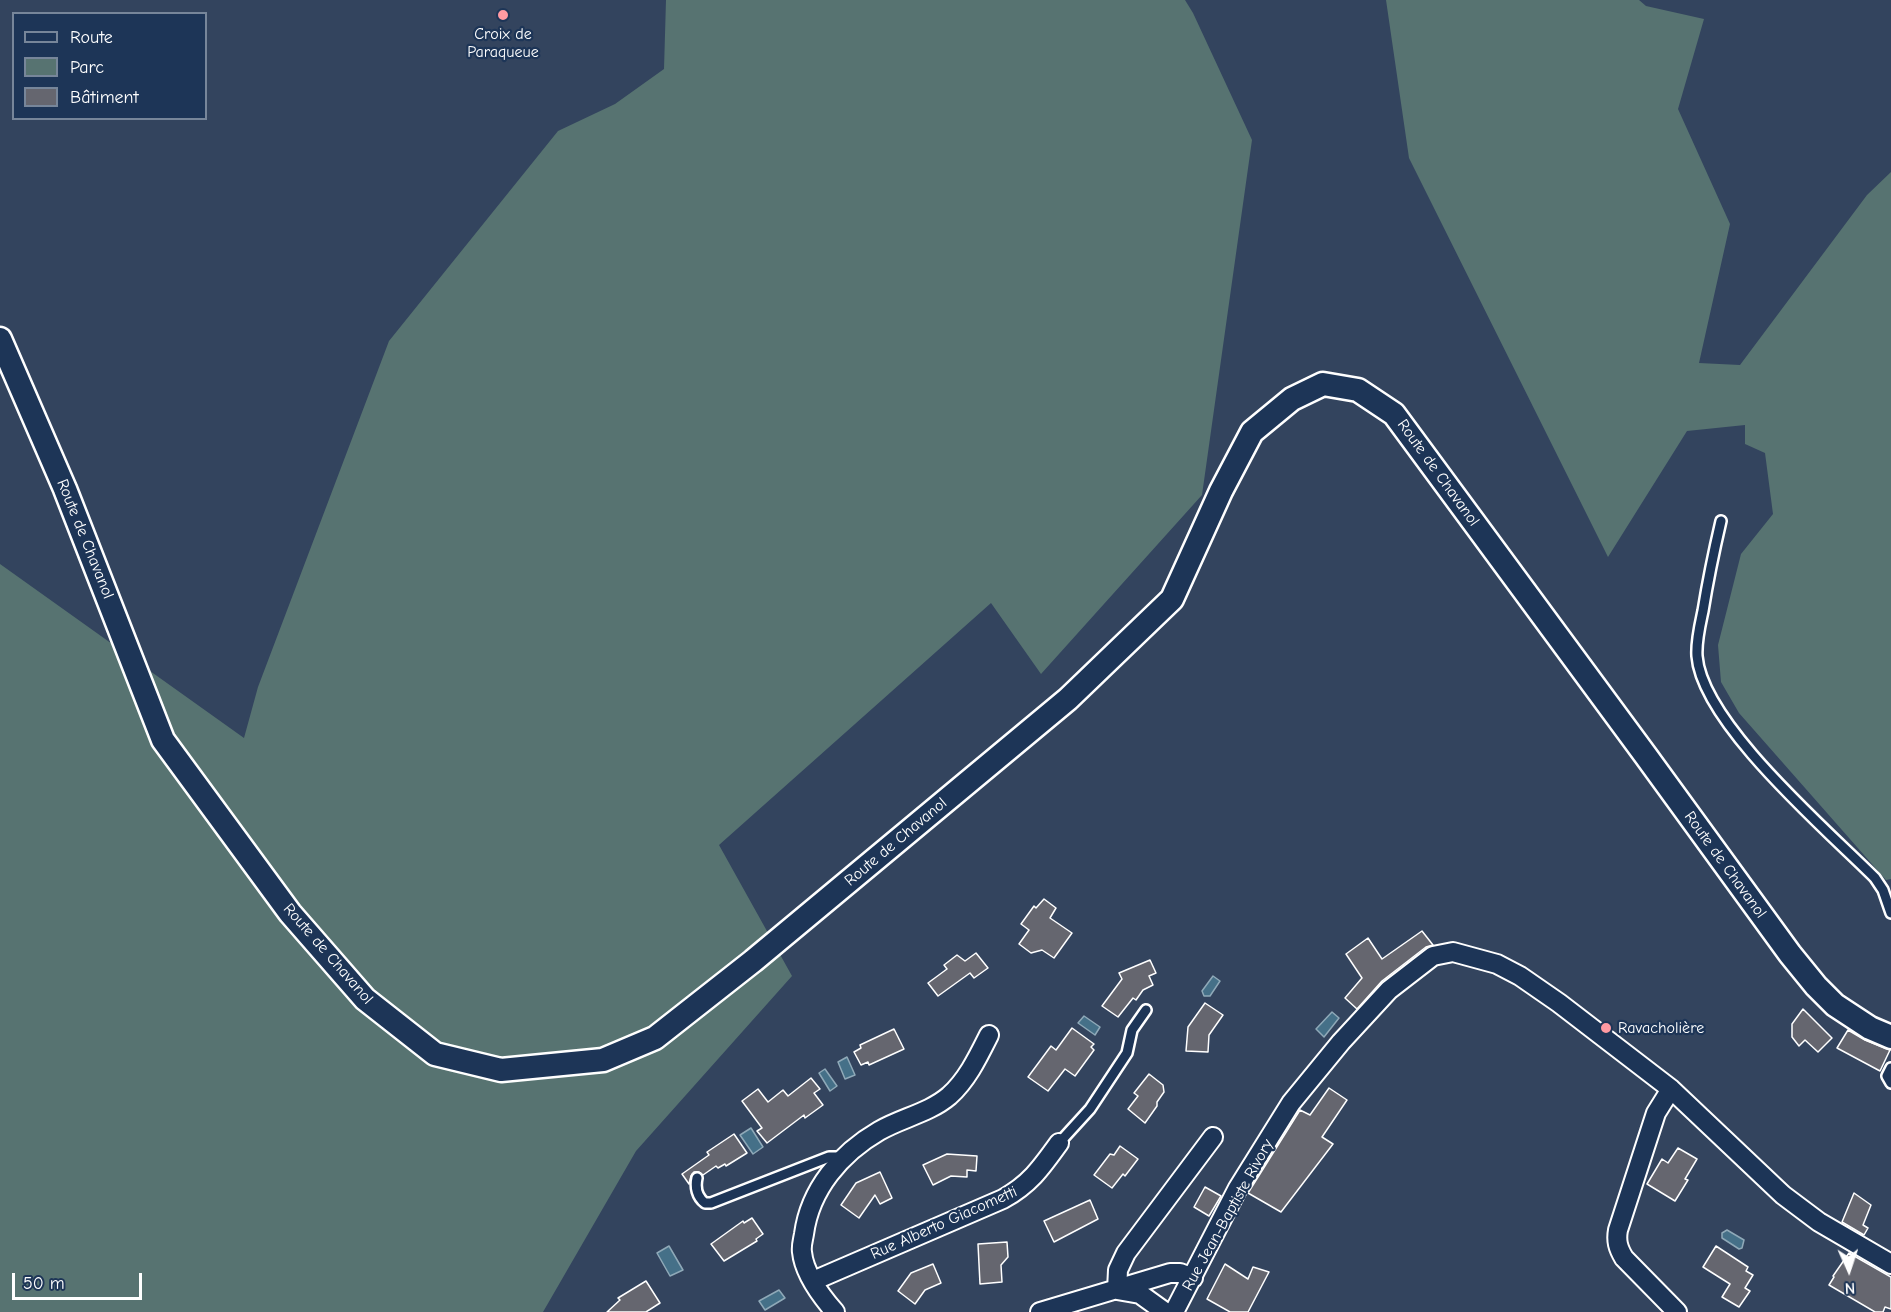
<!DOCTYPE html>
<html>
<head>
<meta charset="utf-8">
<style>
	body { margin:0 }
	#map { position:relative; width:1891px; height:1312px; overflow:hidden; background:#33445e; font-family:"Comic Neue",sans-serif }
	canvas { display:block }
	.legend { position:absolute; left:12px; top:12px; width:195px; height:108px; box-sizing:border-box; background:#1d3557; border:2px solid #77869a; margin:0; padding:8px 10px; list-style:none; font-size:18px; color:#fff }
	.legend li { display:flex; align-items:center; gap:12px; height:30px }
	.legend b { width:30px; border:2px solid #77869a }
	.north { position:absolute; left:1819px; top:1240px; width:60px; height:60px; -webkit-text-stroke:4px #1d3557; paint-order:stroke; rotate:177deg; font-size:16px; font-weight:700; line-height:24px; text-align:center; color:#fff }
	.north::after { content:''; display:block; margin:auto; width:21px; height:27px; background:#fff; clip-path:polygon(50% 0,100% 100%,50% 72%,0 100%) }
	.scale { position:absolute; left:12px; top:1273px; width:130px; height:27px; box-sizing:border-box; border:3px solid #fff; border-top:0; padding-left:8px; font-size:18px; line-height:21px; white-space:nowrap; color:#fff; -webkit-text-stroke:4px #1d3557; paint-order:stroke }
</style>
</head>
<body>
<div id="map">
<canvas width="1891" height="1312"></canvas>
<ul class="legend">
<li><b style="height:8px;background:#1d3557"></b>Route</li>
<li><b style="height:16px;background:#577371"></b>Parc</li>
<li><b style="height:16px;background:#65666f"></b>Bâtiment</li>
</ul>
<div class="north">N</div>
<div class="scale">50 m</div>
</div>
<script>
const c = document.querySelector('canvas').getContext('2d');
c.lineJoin = 'round';
function fillPath(path, color) { c.fillStyle = color; c.fill(path, 'evenodd'); }
function stroke(path, color, width, dash) { c.strokeStyle = color; c.lineWidth = width; c.lineCap = dash ? 'butt' : 'round'; c.setLineDash(dash || []); c.stroke(path); }
function label(font, color, halo, rows, align = 'center') {
  c.font = font + ' "Comic Neue",sans-serif'; c.lineWidth = 4.5; c.setLineDash([]); c.textBaseline = 'middle'; c.strokeStyle = halo; c.fillStyle = color; for (const [text, x, y, turn = 0] of rows) {
    c.save(); c.translate(x, y); c.rotate((+turn || 0) * Math.PI / 180); c.textAlign = isNaN(turn) ? turn : align; if (halo) c.strokeText(text, 0, 0); c.fillText(text, 0, 0); c.restore();
  }
}
fillPath(new Path2D(`
	M 666,0 L 1185,0 L 1193,13 L 1252,140 L 1202,495 L 1041,674 L 991,603 L 719,845 L 792,976 L 636,1151 L 543,1312 L 0,1312 L 0,564 L 244,738 L 258,687 L 389,341 L 558,131 L 615,104 L 664,69 Z
	M 1386,0 L 1639,0 L 1646,6 L 1704,19 L 1678,109 L 1730,224 L 1699,363 L 1740,365 L 1867,195 L 1891,172 L 1891,879 L 1886,880 L 1739,713 L 1721,682 L 1718,645 L 1741,554 L 1773,514 L 1765,453 L 1745,444 L 1745,425 L 1687,431 L 1608,557 L 1409,158 Z`), '#577371');
const water = new Path2D(`
	M 1213,976 L 1220,981 L 1210,996 L 1204,996 L 1202,991 Z
	M 1332,1012 L 1339,1018 L 1324,1037 L 1316,1029 Z
	M 1084,1016 L 1100,1027 L 1095,1035 L 1078,1023 Z
	M 847,1057 L 855,1075 L 845,1079 L 838,1062 Z
	M 825,1069 L 837,1086 L 830,1091 L 819,1073 Z
	M 751,1128 L 763,1147 L 753,1154 L 740,1135 Z
	M 1727,1230 L 1744,1240 L 1742,1248 L 1739,1249 L 1722,1238 L 1722,1233 Z
	M 669,1246 L 683,1270 L 670,1276 L 657,1253 Z
	M 779,1290 L 785,1298 L 765,1310 L 759,1301 Z`);
fillPath(water, '#457088');
stroke(water, '#8fa9b8', 1.5);
const building = new Path2D(`
	M 1044,899 L 1056,908 L 1050,918 L 1072,933 L 1054,958 L 1042,950 L 1031,953 L 1019,944 L 1029,930 L 1021,924 L 1034,906 L 1036,908 Z
	M 1422,931 L 1433,945 L 1426,947 L 1382,981 L 1357,1009 L 1345,998 L 1362,978 L 1346,954 L 1368,938 L 1382,959 Z
	M 976,953 L 988,968 L 974,978 L 970,973 L 938,996 L 928,983 L 947,969 L 944,965 L 957,955 L 965,961 Z
	M 1150,960 L 1156,973 L 1149,976 L 1153,985 L 1143,990 L 1136,1000 L 1133,998 L 1118,1017 L 1102,1006 L 1122,979 L 1119,973 Z
	M 1205,1003 L 1223,1015 L 1209,1035 L 1208,1052 L 1186,1051 L 1188,1027 Z
	M 1803,1009 L 1832,1038 L 1818,1052 L 1805,1040 L 1799,1046 L 1792,1037 L 1792,1024 Z
	M 1072,1028 L 1094,1044 L 1091,1047 L 1094,1050 L 1075,1076 L 1065,1069 L 1048,1091 L 1028,1077 L 1051,1046 L 1056,1050 Z
	M 894,1029 L 904,1049 L 869,1065 L 868,1062 L 861,1065 L 854,1052 L 861,1048 L 860,1045 Z
	M 1848,1030 L 1865,1040 L 1890,1050 L 1880,1071 L 1837,1048 Z
	M 1149,1074 L 1163,1085 L 1164,1092 L 1157,1102 L 1157,1106 L 1145,1123 L 1128,1109 L 1138,1096 L 1134,1093 Z
	M 811,1078 L 820,1089 L 814,1093 L 823,1105 L 805,1118 L 804,1115 L 767,1143 L 757,1131 L 762,1128 L 742,1101 L 758,1089 L 768,1102 L 783,1090 L 788,1096 Z
	M 1329,1088 L 1347,1100 L 1322,1137 L 1333,1144 L 1281,1212 L 1248,1193 L 1300,1110 L 1310,1115 Z
	M 734,1134 L 747,1153 L 726,1166 L 725,1164 L 718,1168 L 716,1166 L 703,1175 L 699,1172 L 694,1172 L 691,1176 L 689,1184 L 682,1174 L 709,1155 L 707,1152 Z
	M 1120,1146 L 1138,1159 L 1125,1176 L 1123,1174 L 1112,1188 L 1094,1175 L 1110,1154 L 1114,1155 Z
	M 1678,1148 L 1697,1159 L 1685,1179 L 1688,1180 L 1675,1201 L 1647,1184 L 1662,1159 L 1668,1163 Z
	M 947,1154 L 977,1156 L 976,1171 L 967,1170 L 967,1177 L 951,1176 L 933,1185 L 923,1165 Z
	M 880,1172 L 892,1198 L 880,1204 L 875,1195 L 859,1218 L 841,1205 L 856,1183 Z
	M 1205,1187 L 1221,1196 L 1209,1216 L 1194,1207 Z
	M 1854,1193 L 1871,1205 L 1863,1225 L 1868,1228 L 1864,1235 L 1842,1222 Z
	M 1090,1200 L 1098,1219 L 1054,1242 L 1044,1221 Z
	M 752,1218 L 763,1234 L 756,1239 L 757,1241 L 724,1261 L 711,1244 L 743,1221 L 744,1223 Z
	M 1007,1242 L 1008,1257 L 1001,1265 L 1002,1282 L 980,1284 L 978,1244 Z
	M 1716,1246 L 1748,1267 L 1746,1271 L 1753,1275 L 1745,1288 L 1750,1291 L 1739,1307 L 1722,1297 L 1730,1284 L 1703,1267 Z
	M 1849,1253 L 1891,1277 L 1891,1309 L 1885,1307 L 1883,1312 L 1875,1312 L 1829,1285 L 1834,1277 L 1833,1276 Z
	M 933,1264 L 941,1283 L 925,1290 L 915,1304 L 898,1291 L 911,1273 Z
	M 1225,1264 L 1248,1279 L 1253,1267 L 1269,1272 L 1248,1312 L 1230,1312 L 1207,1299 Z
	M 646,1281 L 660,1303 L 646,1312 L 607,1312 L 620,1300 L 618,1298 Z`);
fillPath(building, '#65666f');
stroke(building, '#fff', 1.5);
const service = new Path2D(`
	M 1721,521 C 1714,551 1708,580 1703,611 C 1700,625 1696,641 1697,656 C 1702,723 1827,830 1875,878 L 1883,890 L 1891,913
	M 1891,1068 L 1887,1076 L 1891,1083
	M 1059,1143 L 1090,1109 L 1127,1053 L 1132,1030 L 1146,1010
	M 697,1178 C 695,1187 697,1197 705,1203 L 711,1203 L 829,1157 L 838,1157 L 841,1160`);
const minor = new Path2D(`
	M 1671,1089 L 1656,1113 L 1618,1230 C 1616,1241 1618,1248 1624,1258 L 1677,1312
	M 813,1281 L 1003,1199 C 1030,1184 1041,1168 1059,1143
	M 1117,1290 L 1118,1270 L 1126,1253 L 1213,1137
	M 1117,1290 L 1140,1294 L 1165,1312
	M 835,1312 C 821,1296 804,1273 802,1252 C 801,1246 803,1240 804,1234 C 810,1189 841,1153 879,1131 C 901,1118 929,1113 949,1096 C 967,1080 978,1057 989,1035
	M 1040,1312 L 1170,1273 L 1180,1273 L 1193,1278
	M 1174,1312 L 1238,1188 L 1291,1103 L 1341,1042 L 1389,990 L 1433,956 L 1453,952 L 1497,964 L 1520,976 L 1559,1003 L 1671,1089 L 1783,1195 L 1819,1222 L 1891,1264`);
const tertiary = new Path2D(`
	M 0,339 L 65,489 L 163,740 L 290,913 L 365,999 L 435,1054 L 501,1070 L 603,1060 L 655,1038 L 753,961 L 1068,699 L 1172,599 L 1221,491 L 1252,432 L 1292,399 L 1323,384 L 1358,390 L 1394,414 L 1646,756 L 1790,954 L 1816,986 L 1835,1005 L 1870,1028 L 1891,1037`);
stroke(service, '#fff', 14);
stroke(minor, '#fff', 22);
stroke(tertiary, '#fff', 27);
stroke(service, '#1d3557', 9);
stroke(minor, '#1d3557', 18);
stroke(tertiary, '#1d3557', 22);
for (const [x, y, r, color] of [
	[503,15,6,"#ff9aa2"],
	[1606,1028,6,"#ff9aa2"]
]) { const dot = new Path2D(); dot.arc(x, y, r, 0, 2 * Math.PI); c.fillStyle = color; c.fill(dot); stroke(dot, '#1d3557', 2); }
label('16px', '#fff', '#1d3557', [
	["Croix de",503,34],
	["Paraqueue",503,52],
	["Ravacholière",1618,1028,"left"]
]);
label('16px', '#fff', '#1d3557', [
	["Route de Chavanol",1438,473,54],
	["Route de Chavanol",85,539,68],
	["Route de Chavanol",896,842,-40],
	["Route de Chavanol",1725,865,54],
	["Route de Chavanol",328,954,49],
	["Rue Jean-Baptiste Rivory",1228,1215,-61],
	["Rue Alberto Giacometti",944,1223,-24]
]);
</script>
</body>
</html>
